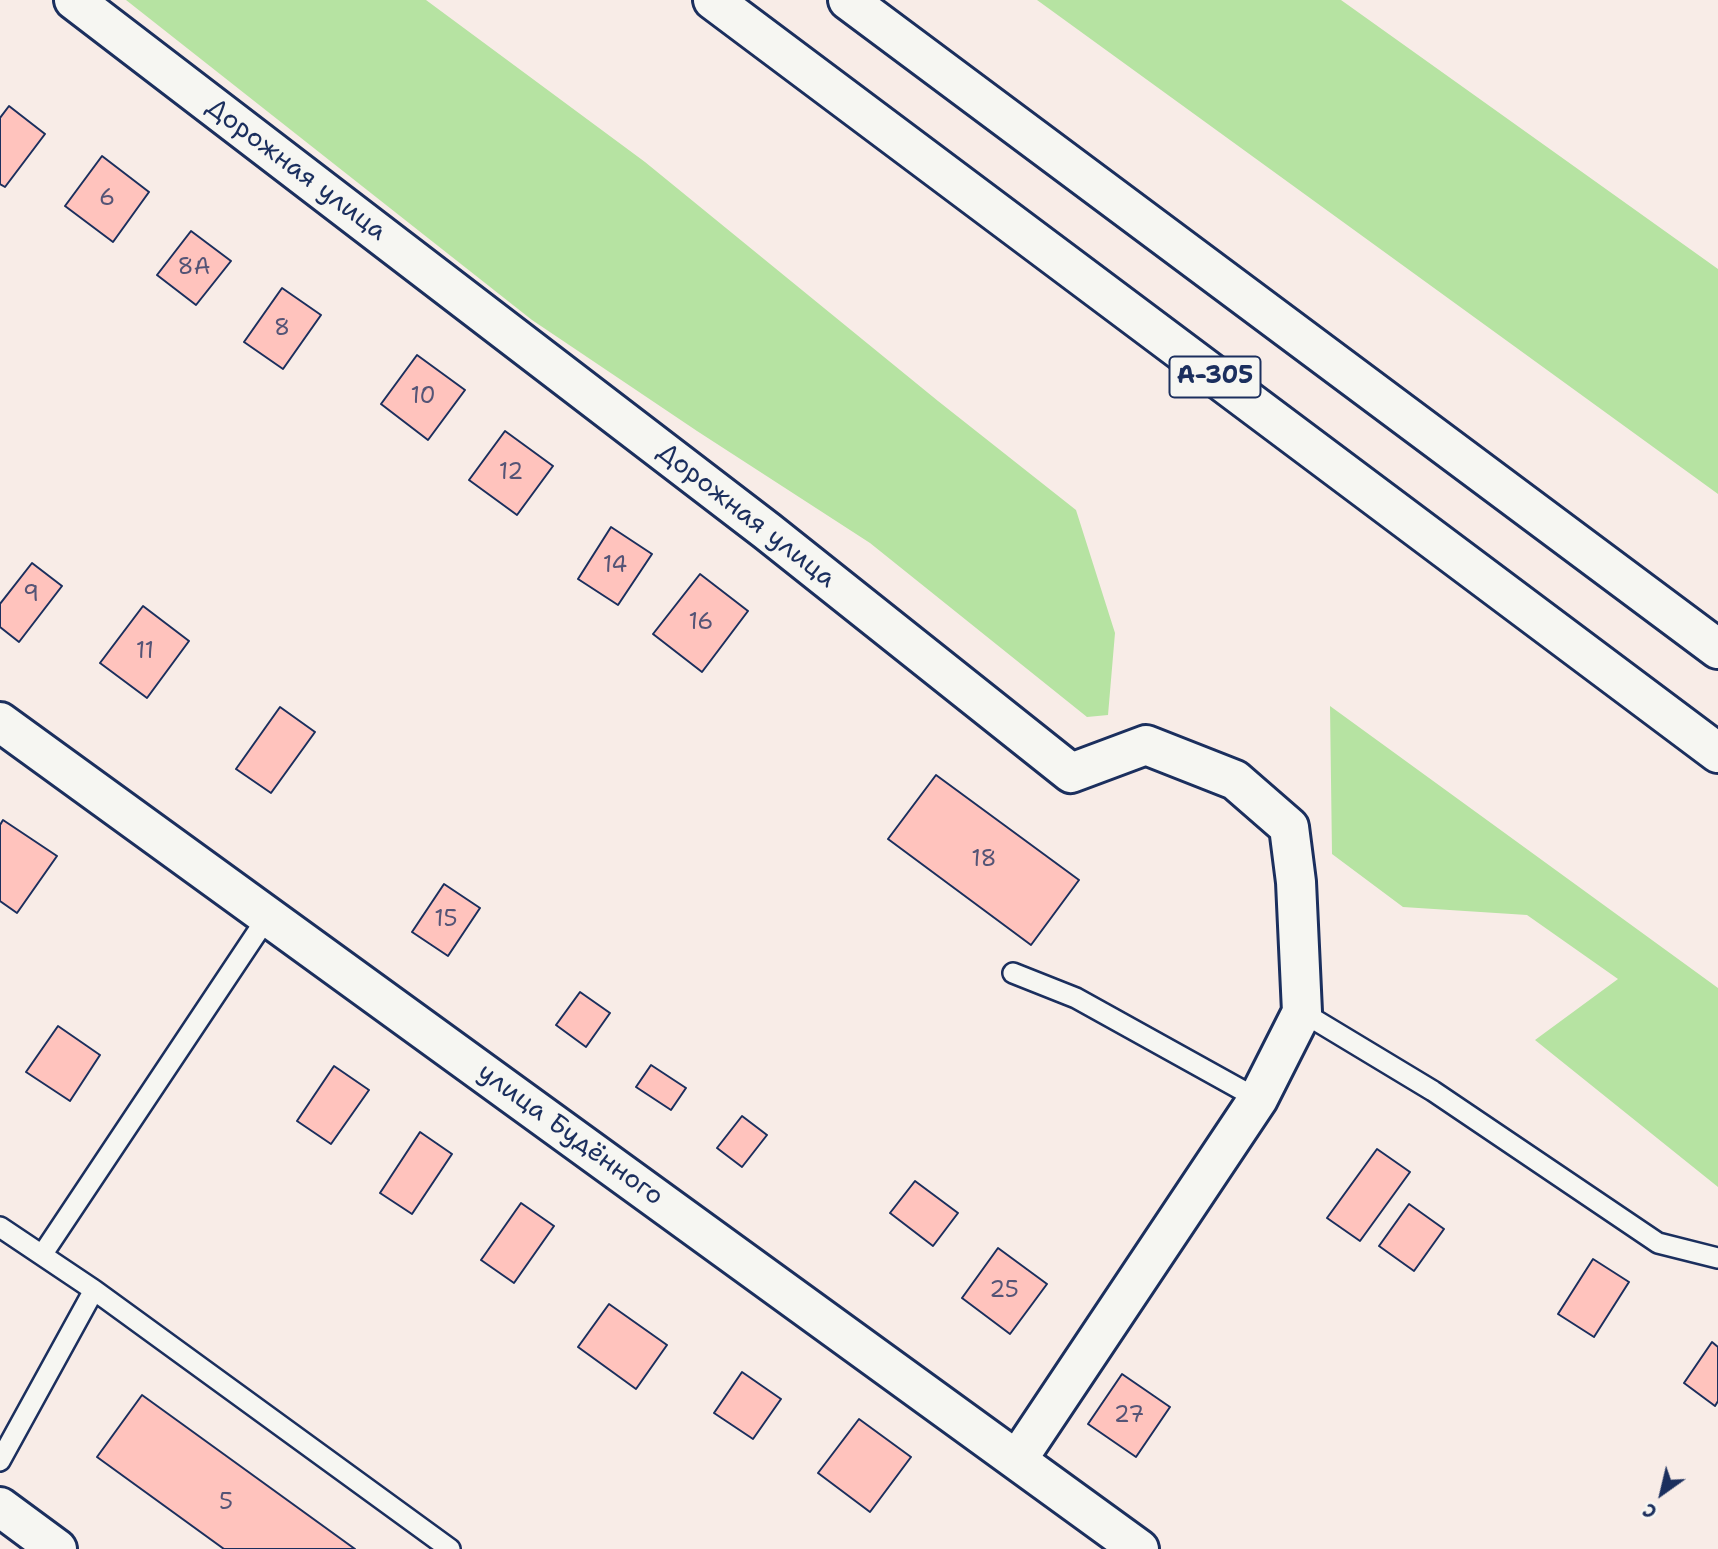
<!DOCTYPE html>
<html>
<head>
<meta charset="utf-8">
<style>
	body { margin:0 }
	#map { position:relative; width:1718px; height:1549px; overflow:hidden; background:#f8ece7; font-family:"Shantell Sans",sans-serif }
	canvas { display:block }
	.north { position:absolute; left:1627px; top:1458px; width:70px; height:70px; -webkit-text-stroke:5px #f6f6f2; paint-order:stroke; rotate:214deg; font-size:19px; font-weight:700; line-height:28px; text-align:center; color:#1b2f5e }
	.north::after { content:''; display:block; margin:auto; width:24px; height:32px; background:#1b2f5e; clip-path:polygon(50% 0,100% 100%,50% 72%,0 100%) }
</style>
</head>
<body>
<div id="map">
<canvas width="1718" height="1549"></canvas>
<div class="north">С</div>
</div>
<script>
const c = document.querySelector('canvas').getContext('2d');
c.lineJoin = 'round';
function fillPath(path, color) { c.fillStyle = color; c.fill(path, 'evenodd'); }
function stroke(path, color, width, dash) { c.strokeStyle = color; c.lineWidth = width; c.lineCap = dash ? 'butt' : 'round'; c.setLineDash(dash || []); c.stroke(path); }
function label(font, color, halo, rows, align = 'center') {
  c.font = font + ' "Shantell Sans",sans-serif'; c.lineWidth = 5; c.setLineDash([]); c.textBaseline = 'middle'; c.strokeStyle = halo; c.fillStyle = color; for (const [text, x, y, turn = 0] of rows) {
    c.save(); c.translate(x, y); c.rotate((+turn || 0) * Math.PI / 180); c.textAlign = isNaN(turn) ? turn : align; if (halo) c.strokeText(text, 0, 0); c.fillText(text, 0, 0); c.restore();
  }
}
fillPath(new Path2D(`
	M 126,0 L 426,0 L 645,162 L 938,401 L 1076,510 L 1115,633 L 1108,715 L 1087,717 L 870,543 L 697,431 L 532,320 Z
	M 1037,0 L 1341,0 L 1718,269 L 1718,494 Z
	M 1330,706 L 1718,988 L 1718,1187 L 1535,1040 L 1618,979 L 1527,915 L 1403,907 L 1332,854 Z`), '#b6e3a2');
const building = new Path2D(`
	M 9,106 L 45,134 L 5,187 L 0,184 L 0,118 Z
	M 102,156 L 149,192 L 113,242 L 65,206 Z
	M 191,231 L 231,261 L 196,305 L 157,275 Z
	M 282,288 L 321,315 L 283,369 L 244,342 Z
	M 417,355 L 465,390 L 428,440 L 381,404 Z
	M 505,431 L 553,466 L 517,515 L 469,480 Z
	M 611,527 L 652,554 L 618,605 L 578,579 Z
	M 32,563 L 62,586 L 19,642 L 0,627 L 0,604 Z
	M 700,574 L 748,611 L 702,672 L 653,634 Z
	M 143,606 L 189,641 L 147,698 L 100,663 Z
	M 280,707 L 315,732 L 271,793 L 236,769 Z
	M 936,775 L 1079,880 L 1031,945 L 888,839 Z
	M 3,820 L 57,856 L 17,913 L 0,901 L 0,825 Z
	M 444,884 L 480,908 L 448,956 L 412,932 Z
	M 580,992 L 610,1013 L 586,1047 L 556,1025 Z
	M 58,1026 L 100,1055 L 70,1101 L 26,1072 Z
	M 651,1065 L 686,1088 L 671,1110 L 636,1087 Z
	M 334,1066 L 369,1090 L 331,1144 L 297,1121 Z
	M 742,1116 L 767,1135 L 742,1167 L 717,1148 Z
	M 420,1132 L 452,1154 L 412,1214 L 380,1193 Z
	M 1377,1149 L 1410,1172 L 1360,1241 L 1327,1218 Z
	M 915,1181 L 958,1213 L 933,1246 L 890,1213 Z
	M 521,1203 L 554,1226 L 514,1283 L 481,1260 Z
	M 1409,1204 L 1444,1229 L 1414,1271 L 1379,1246 Z
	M 998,1248 L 1047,1284 L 1010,1334 L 962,1298 Z
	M 1593,1259 L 1629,1282 L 1594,1337 L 1558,1314 Z
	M 609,1304 L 667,1345 L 636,1389 L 578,1347 Z
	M 1712,1342 L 1718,1347 L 1718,1401 L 1715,1406 L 1684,1383 Z
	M 742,1372 L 781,1399 L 753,1439 L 714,1413 Z
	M 1122,1374 L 1170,1407 L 1136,1457 L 1088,1424 Z
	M 142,1395 L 355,1549 L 224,1549 L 97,1457 Z
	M 859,1419 L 911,1457 L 870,1512 L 818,1473 Z`);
fillPath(building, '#ffc3bd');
stroke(building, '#1b2f5e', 2);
const lane = new Path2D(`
	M 1013,973 L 1076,998 L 1258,1099
	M 1302,1012 L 1433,1091 L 1658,1243 L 1718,1258
	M 0,1227 L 94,1290 L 450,1549
	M 42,1255 L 268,916
	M 0,1461 L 94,1290`);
const street = new Path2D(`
	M 74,0 L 767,531 L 1071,773 L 1146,745 L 1235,780 L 1289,827 L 1296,882 L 1302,1012 L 1258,1099 L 1017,1460
	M 0,722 L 1139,1549
	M 0,1507 L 57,1549`);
const highway = new Path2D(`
	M 713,0 L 1718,753
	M 848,0 L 1718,649`);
stroke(lane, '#1b2f5e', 24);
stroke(street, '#1b2f5e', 44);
stroke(highway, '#1b2f5e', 44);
stroke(lane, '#f6f6f2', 19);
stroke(street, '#f6f6f2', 38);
stroke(highway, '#f6f6f2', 38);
label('23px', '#545476', null, [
	["6",107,199],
	["8А",194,268],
	["8",282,329],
	["10",423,397],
	["12",511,473],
	["14",615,566],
	["9",31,595],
	["16",701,623],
	["11",145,652],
	["18",984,860],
	["15",446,920],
	["25",1004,1291],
	["27",1129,1416],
	["5",226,1503]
]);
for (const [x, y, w] of [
	[1215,377,91]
]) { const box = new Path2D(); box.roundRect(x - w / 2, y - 20.5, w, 41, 5); c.fillStyle = '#f6f6f2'; c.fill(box); stroke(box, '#1b2f5e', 2); }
label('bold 24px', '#1b2f5e', null, [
	["А-305",1215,377]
]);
label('26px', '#1b2f5e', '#f6f6f2', [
	["Дорожная улица",296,170,37],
	["Дорожная улица",746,516,38],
	["улица Будённого",570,1135,36]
]);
</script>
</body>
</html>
